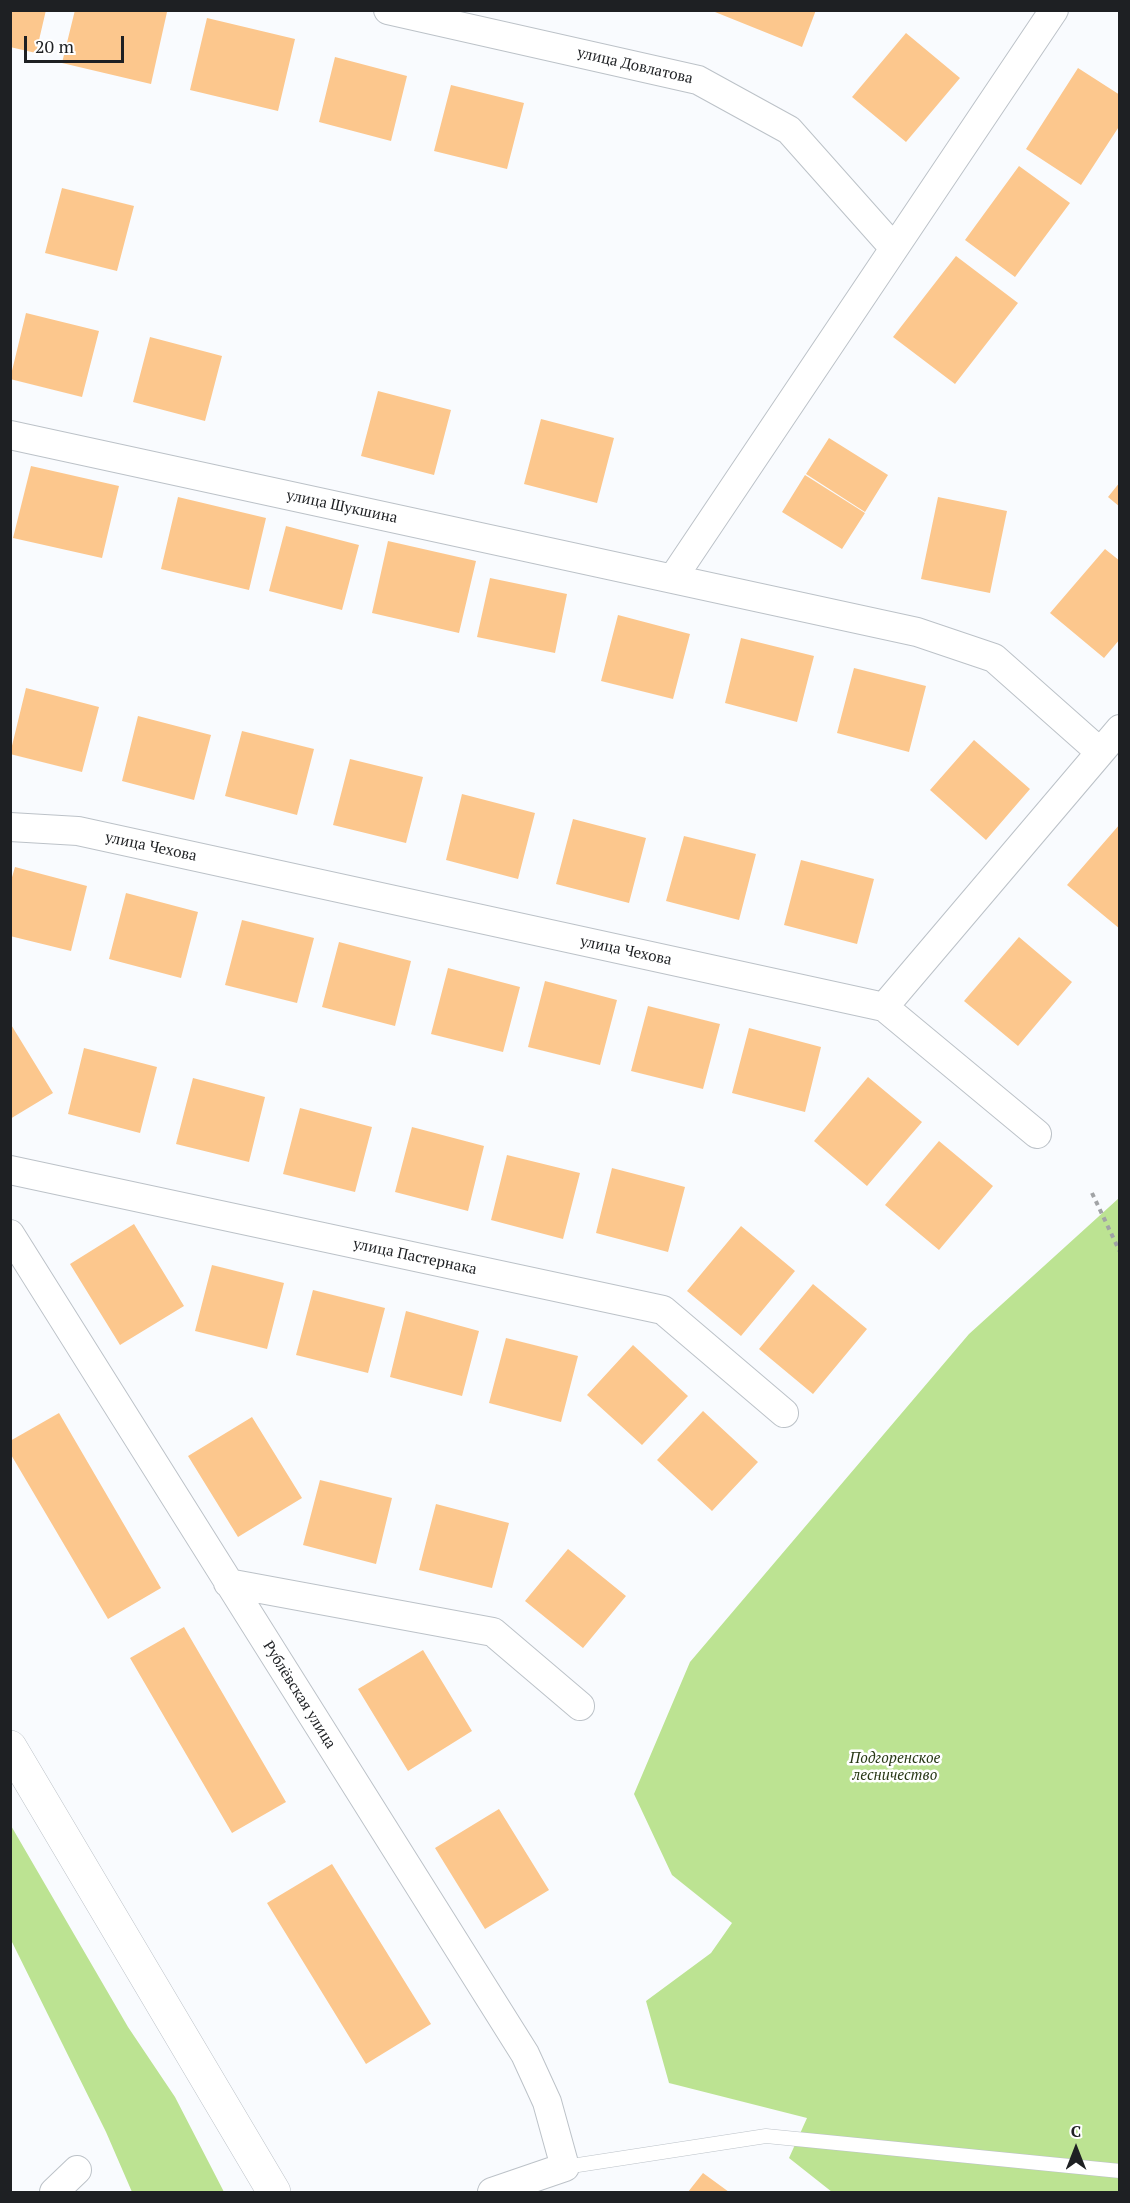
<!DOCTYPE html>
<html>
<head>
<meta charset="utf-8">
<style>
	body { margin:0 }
	#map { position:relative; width:1130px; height:2203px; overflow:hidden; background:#f9fbfe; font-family:"PT Serif",serif }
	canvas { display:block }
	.frame { position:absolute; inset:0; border:12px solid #1e2023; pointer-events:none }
	.north { position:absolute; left:1046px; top:2119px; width:60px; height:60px; -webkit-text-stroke:4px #fff; paint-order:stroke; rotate:0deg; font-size:16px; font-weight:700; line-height:24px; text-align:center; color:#1e2023 }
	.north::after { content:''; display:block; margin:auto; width:21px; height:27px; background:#1e2023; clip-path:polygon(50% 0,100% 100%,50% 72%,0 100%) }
	.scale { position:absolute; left:24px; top:36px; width:100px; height:27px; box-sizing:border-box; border:3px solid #1e2023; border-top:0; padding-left:8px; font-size:18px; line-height:21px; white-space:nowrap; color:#1e2023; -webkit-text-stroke:4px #fff; paint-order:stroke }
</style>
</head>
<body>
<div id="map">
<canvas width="1130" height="2203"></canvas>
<div class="frame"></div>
<div class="north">С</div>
<div class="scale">20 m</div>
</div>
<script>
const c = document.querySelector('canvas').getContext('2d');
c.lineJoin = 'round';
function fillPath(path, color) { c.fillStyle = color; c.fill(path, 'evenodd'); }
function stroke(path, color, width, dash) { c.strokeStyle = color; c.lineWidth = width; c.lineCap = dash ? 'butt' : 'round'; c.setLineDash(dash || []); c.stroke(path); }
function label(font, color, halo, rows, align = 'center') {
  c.font = font + ' "PT Serif",serif'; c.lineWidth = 5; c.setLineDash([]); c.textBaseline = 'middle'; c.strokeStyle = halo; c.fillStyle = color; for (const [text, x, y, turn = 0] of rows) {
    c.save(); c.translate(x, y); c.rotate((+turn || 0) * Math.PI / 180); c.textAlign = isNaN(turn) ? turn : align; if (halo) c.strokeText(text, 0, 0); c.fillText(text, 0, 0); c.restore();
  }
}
fillPath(new Path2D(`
	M 1119,1198 L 1119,2192 L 832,2192 L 789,2158 L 807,2118 L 669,2083 L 646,2001 L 711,1953 L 732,1923 L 672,1875 L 634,1794 L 690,1662 L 969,1334 Z
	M 10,1824 L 128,2027 L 175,2097 L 224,2192 L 132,2192 L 106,2132 L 11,1940 Z`), '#bce392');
fillPath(new Path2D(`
	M 10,10 L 46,10 L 36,53 L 10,47 Z
	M 75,10 L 167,12 L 151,84 L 62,63 Z
	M 710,10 L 816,10 L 802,47 Z
	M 207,18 L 295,39 L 278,111 L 190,90 Z
	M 906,33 L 960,78 L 906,142 L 852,97 Z
	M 335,57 L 407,76 L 391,141 L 319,122 Z
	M 1078,68 L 1120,95 L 1120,125 L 1081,185 L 1026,149 Z
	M 451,85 L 524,103 L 507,169 L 434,151 Z
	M 1019,166 L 1070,203 L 1015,277 L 965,240 Z
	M 62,188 L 134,206 L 117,271 L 45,253 Z
	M 956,256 L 1018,303 L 955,384 L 893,337 Z
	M 26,313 L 99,331 L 82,397 L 10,379 Z
	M 150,337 L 222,356 L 205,421 L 133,402 Z
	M 378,391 L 451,410 L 434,475 L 361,456 Z
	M 541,419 L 614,438 L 597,503 L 524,484 Z
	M 829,438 L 888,475 L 865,512 L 806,474 Z
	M 31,466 L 119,486 L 102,558 L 13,538 Z
	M 805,475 L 865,513 L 842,549 L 782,512 Z
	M 1120,482 L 1120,507 L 1108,497 Z
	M 178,497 L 266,518 L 249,590 L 161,569 Z
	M 938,497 L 1007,511 L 990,593 L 921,579 Z
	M 286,526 L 359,545 L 342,610 L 269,591 Z
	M 388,541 L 476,561 L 459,633 L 372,613 Z
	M 1105,549 L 1120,561 L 1120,639 L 1104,658 L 1050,613 Z
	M 490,578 L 567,594 L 555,653 L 477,637 Z
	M 618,615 L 690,634 L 673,699 L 601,681 Z
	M 741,638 L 814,656 L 797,722 L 725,703 Z
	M 854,668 L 926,686 L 909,752 L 837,733 Z
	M 26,688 L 99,707 L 82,772 L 10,754 Z
	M 138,716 L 211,735 L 194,800 L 122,781 Z
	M 242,731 L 314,749 L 297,815 L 225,796 Z
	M 974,740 L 1030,789 L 986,840 L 930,790 Z
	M 350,759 L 423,777 L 406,843 L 333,825 Z
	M 462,794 L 535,813 L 518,879 L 446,860 Z
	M 573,819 L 646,838 L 629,903 L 556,884 Z
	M 1120,824 L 1120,929 L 1067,885 Z
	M 684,836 L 756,854 L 739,920 L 666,901 Z
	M 801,860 L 874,879 L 857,944 L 784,925 Z
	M 15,867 L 87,886 L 71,951 L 10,936 L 10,884 Z
	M 126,893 L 198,912 L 181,978 L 109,959 Z
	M 242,920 L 314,938 L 297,1003 L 225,985 Z
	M 1019,937 L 1072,982 L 1018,1046 L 964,1001 Z
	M 339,942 L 411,961 L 395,1026 L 322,1007 Z
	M 448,968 L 520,987 L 503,1052 L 431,1034 Z
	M 545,981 L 617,1000 L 600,1065 L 528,1047 Z
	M 648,1006 L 720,1024 L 703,1089 L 631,1071 Z
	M 10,1023 L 53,1093 L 10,1119 Z
	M 749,1028 L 821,1047 L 805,1112 L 732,1093 Z
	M 84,1048 L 157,1067 L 140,1133 L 68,1114 Z
	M 868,1077 L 922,1122 L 867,1186 L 814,1141 Z
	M 193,1078 L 265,1097 L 249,1162 L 176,1144 Z
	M 300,1108 L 372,1127 L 355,1192 L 283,1174 Z
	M 412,1127 L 484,1146 L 468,1211 L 395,1192 Z
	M 939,1141 L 993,1186 L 939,1250 L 885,1205 Z
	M 507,1155 L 580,1173 L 563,1239 L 491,1220 Z
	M 612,1168 L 685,1187 L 668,1252 L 596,1233 Z
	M 134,1224 L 184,1306 L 120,1345 L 70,1264 Z
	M 741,1226 L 795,1271 L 741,1336 L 687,1291 Z
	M 212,1265 L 284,1283 L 267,1349 L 195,1331 Z
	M 813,1284 L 867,1329 L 813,1394 L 759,1349 Z
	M 313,1290 L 385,1308 L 368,1373 L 296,1355 Z
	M 406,1311 L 479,1331 L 462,1396 L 390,1377 Z
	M 506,1338 L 578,1356 L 561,1422 L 489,1403 Z
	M 633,1345 L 688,1396 L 642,1445 L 587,1395 Z
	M 703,1411 L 758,1462 L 712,1511 L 657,1460 Z
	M 59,1413 L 161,1588 L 108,1619 L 10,1453 L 10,1441 Z
	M 252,1417 L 302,1498 L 238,1537 L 188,1456 Z
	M 320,1480 L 392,1498 L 376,1564 L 303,1545 Z
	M 436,1504 L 509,1523 L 492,1588 L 419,1570 Z
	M 568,1549 L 626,1596 L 583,1648 L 525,1601 Z
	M 184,1627 L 286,1802 L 232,1833 L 130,1658 Z
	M 423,1650 L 472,1731 L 408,1771 L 358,1689 Z
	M 499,1809 L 549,1890 L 485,1929 L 435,1848 Z
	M 332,1864 L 431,2024 L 366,2064 L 267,1903 Z
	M 703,2173 L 729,2192 L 688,2192 Z`), '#fcc78d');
const service = new Path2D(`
	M 565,2167 L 766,2136 L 1120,2171`);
const minor = new Path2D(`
	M 388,10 L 698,80 L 789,130 L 893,247
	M 10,435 L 917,632 L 994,658 L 1100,752
	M 673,578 L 1054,10
	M 10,827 L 78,831 L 884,1007 L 1120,729
	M 884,1007 L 1037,1134
	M 10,1170 L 663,1310 L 784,1413
	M 10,1234 L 525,2054 L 547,2102 L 565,2167 L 492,2192
	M 228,1583 L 493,1632 L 580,1706
	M 54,2192 L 77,2170`);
const secondary = new Path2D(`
	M 10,1747 L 274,2192`);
stroke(service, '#bcc2c8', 15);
stroke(minor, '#bcc2c8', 30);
stroke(secondary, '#bcc2c8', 34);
stroke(new Path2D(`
	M 1092,1193 L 1120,1252`), '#a1a3a6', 4, [4.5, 4.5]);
stroke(service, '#fff', 14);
stroke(minor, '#fff', 28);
stroke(secondary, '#fff', 33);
label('15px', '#1e2023', '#fff', [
	["улица Довлатова",635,66,13],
	["улица Шукшина",342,507,12],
	["улица Чехова",151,847,12],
	["улица Чехова",626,951,12],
	["улица Пастернака",415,1257,12],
	["Рублёвская улица",299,1695,58]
]);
label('italic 15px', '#273715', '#fff', [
	["Подгоренское",895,1759],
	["лесничество",895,1776]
]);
</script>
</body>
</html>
